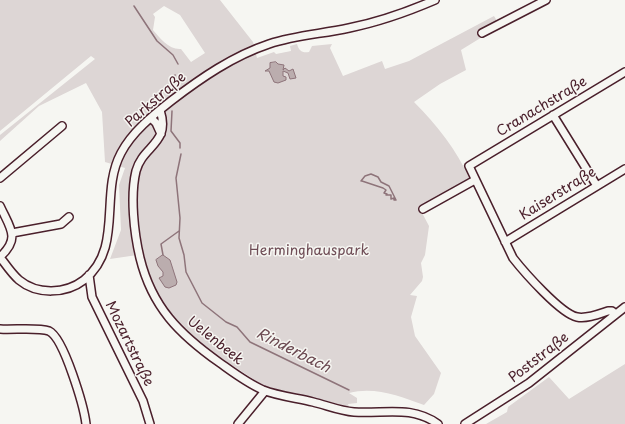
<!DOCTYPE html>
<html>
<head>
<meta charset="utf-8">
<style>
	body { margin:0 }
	canvas { display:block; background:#f6f6f2 }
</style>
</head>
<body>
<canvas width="625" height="424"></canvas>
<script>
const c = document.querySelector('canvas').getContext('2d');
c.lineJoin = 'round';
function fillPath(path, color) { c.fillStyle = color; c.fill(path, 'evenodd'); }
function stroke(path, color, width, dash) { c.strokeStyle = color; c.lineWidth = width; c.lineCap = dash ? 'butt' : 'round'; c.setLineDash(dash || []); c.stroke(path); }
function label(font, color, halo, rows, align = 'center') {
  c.font = font + ' "Playpen Sans",sans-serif'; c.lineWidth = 3; c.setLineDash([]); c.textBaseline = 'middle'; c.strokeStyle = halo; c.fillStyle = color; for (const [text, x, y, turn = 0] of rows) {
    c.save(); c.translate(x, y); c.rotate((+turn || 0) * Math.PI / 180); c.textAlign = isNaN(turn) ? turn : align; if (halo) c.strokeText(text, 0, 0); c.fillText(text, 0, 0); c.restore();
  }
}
fillPath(new Path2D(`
	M 0,0 L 220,0 L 253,42 L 257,58 L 274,52 L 276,54 L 291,51 L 290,46 L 297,44 C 299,51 302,53 309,52 L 312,46 L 332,44 L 330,48 L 343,76 L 382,61 L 385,69 L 409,61 L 494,16 L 500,26 L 461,50 L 466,70 L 440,84 L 414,102 C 437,125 457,150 470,180 L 420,209 L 429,226 L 425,255 L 421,263 L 423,277 L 422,281 L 410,295 L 417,296 L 411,317 L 415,336 L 441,373 L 434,394 L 424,405 C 400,396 374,386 349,393 L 357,398 L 357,403 L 348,404 L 349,407 L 264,386 L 201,345 L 174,317 L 158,294 L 151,282 L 144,254 L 110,259 L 121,230 L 119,185 L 125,168 L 105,162 L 102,112 L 86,83 L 39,106 L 0,141 L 0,135 L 95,59 L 91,56 L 0,131 ZM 164,6 L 180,15 L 205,53 L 191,62 L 181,49 C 169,50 160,38 153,30 L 155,17 L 153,14 Z
	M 625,364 L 625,424 L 486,424 L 507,412 L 508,407 L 549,377 L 569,399 Z`), '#ddd6d5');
const water = new Path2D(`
	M 276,62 L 278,64 L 284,65 L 283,70 L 285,68 L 289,71 L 293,69 L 296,78 L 290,79 L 288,73 L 283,71 L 283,76 L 286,77 L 286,80 L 278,83 L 274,82 L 269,71 L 265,71 L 270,68 L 270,63 Z
	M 163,255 L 170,260 L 177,282 L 176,285 L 169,288 L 165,287 L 159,278 L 163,276 L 163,272 L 158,266 L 156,260 Z`);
fillPath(water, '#bbadae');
stroke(water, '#8e747a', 1);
stroke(new Path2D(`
	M 134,6 L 157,41 L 173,55 L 178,64
	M 168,94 L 175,75
	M 172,111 L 171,131 L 180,143 L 180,148
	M 181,154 L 176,178 L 180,218 L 179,238 L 184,255 L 186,272 L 202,303 L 226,322 L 237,327 L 250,342 L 349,390
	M 361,181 L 365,176 L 371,174 L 378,177 L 381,182 L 389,186 L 396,200 L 394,200 L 394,198 L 391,199 L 391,195 L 386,195 L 387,194 L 384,193 L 386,190 L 383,188 L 362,181
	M 163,255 L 161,244 L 179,231`), '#8e747a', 1.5);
const minor = new Path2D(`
	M 482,33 L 546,0
	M 160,110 C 171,144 143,145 136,171 C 130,196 134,233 140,258 C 152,307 179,334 220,363 C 234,373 247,383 263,390 C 278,396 297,398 313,402 C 326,405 340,411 354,412 C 385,414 411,405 438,424
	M 553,115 L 597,186
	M 151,118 L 156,123 L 161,134
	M 0,178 L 62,126
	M 0,206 C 10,228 21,238 0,257
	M 423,209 L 475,180
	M 12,233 L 61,224 L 69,217
	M 505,242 L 625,169
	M 0,257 C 6,265 12,274 19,280 C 37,295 66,294 84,280 C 124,248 99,194 121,153 C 132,132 152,116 171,101 C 201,78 233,56 269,44 C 296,35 322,34 349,28 C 379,22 407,12 435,0
	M 89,275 L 92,297 L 143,401 L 150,424
	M 616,314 L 612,311 L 608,311 C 599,314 587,319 577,317 C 561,314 524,272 513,258 L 469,166 L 625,72
	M 0,329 C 13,330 38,327 49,331 C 64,338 84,407 86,424
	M 238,424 L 265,391
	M 465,424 L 529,383 L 625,307`);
stroke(minor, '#4a1f2b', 10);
stroke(minor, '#f6f6f2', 7);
label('14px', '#4a1f2b', '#f6f6f2', [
	["Parkstraße",156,100,-41],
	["Cranachstraße",542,107,-31],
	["Kaiserstraße",558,194,-32],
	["Uelenbeek",215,341,39],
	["Mozartstraße",129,344,64],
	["Poststraße",539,358,-38]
]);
label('14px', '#6f4d56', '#f6f6f2', [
	["Herminghauspark",309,251]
]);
label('italic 15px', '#6c4a52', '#f6f6f2', [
	["Rinderbach",293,351,27]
]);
</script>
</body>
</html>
